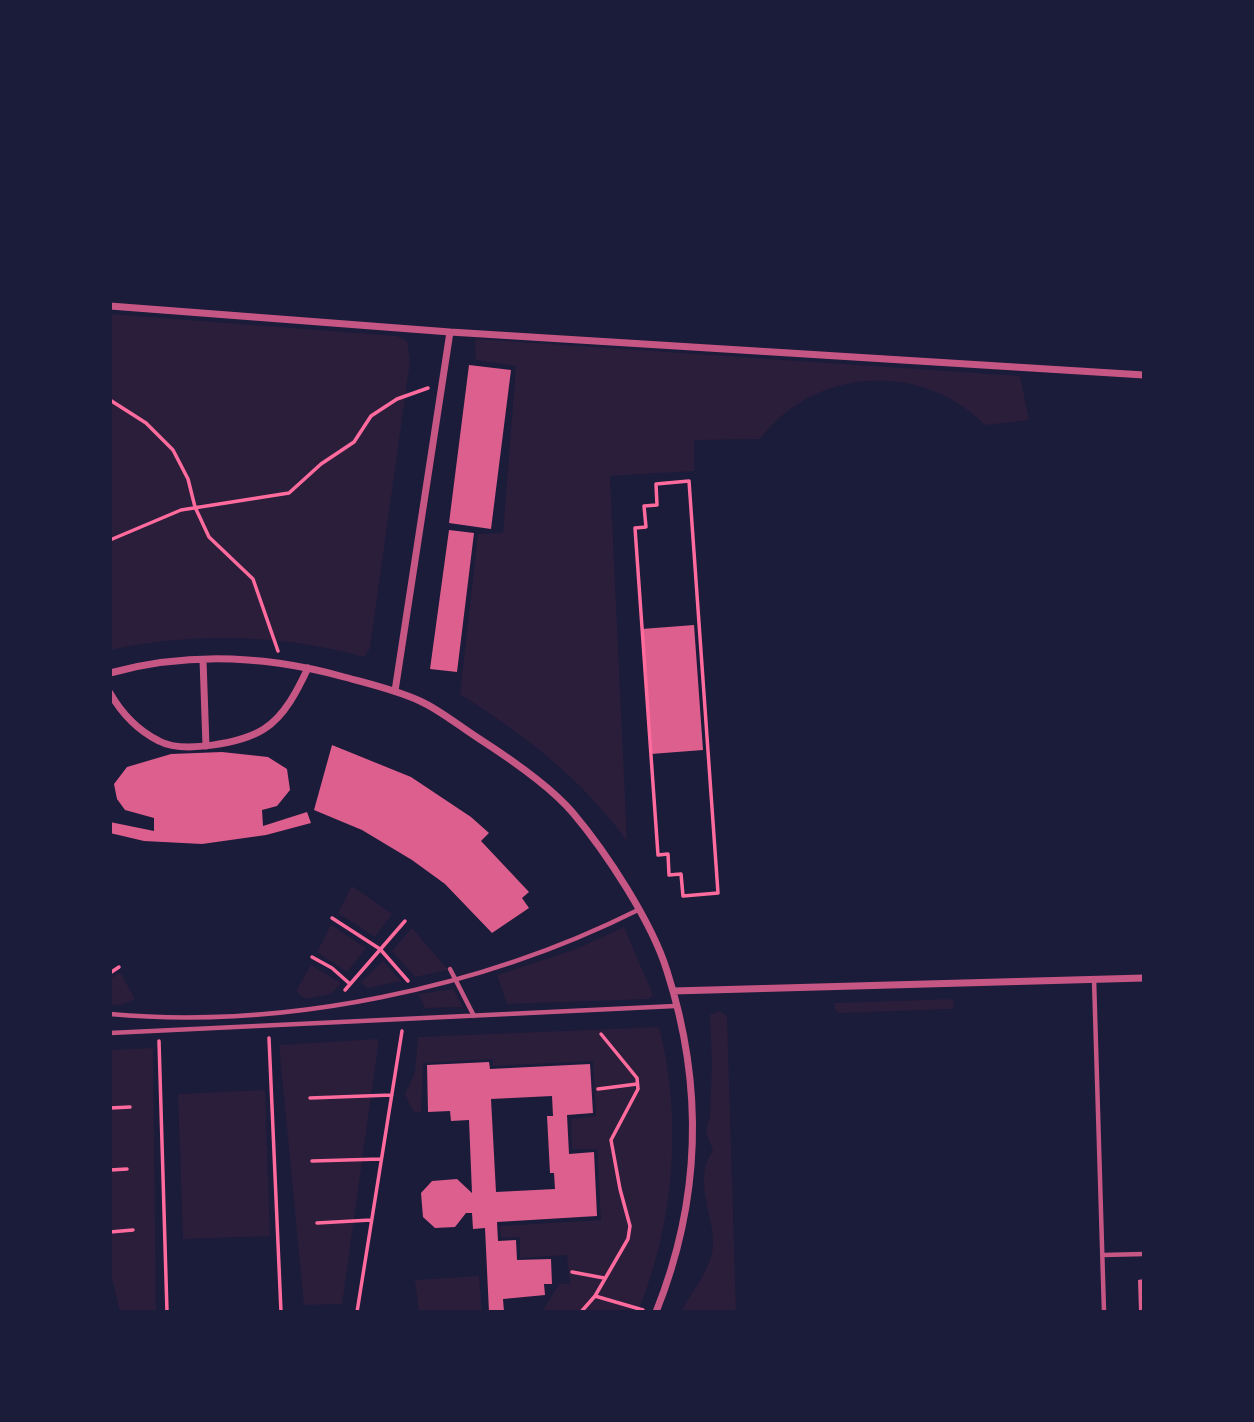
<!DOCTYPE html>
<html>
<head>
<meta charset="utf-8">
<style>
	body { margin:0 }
	#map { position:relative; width:1254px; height:1422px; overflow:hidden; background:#1b1b3a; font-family:"Source Serif 4",serif }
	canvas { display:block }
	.frame { position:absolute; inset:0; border:112px solid #1b1b3a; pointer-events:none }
</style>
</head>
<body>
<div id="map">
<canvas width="1254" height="1422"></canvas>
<div class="frame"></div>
</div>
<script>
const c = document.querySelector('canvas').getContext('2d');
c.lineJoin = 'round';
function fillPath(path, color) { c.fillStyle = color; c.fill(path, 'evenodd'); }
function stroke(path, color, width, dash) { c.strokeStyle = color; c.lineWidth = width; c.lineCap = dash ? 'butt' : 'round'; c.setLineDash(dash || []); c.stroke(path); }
fillPath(new Path2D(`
	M 110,314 L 397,336 L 407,341 L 410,361 L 370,648 L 364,657 C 284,634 191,632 110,650 Z
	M 475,339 L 1020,376 L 1029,420 L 985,425 C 922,361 815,366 760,439 L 694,440 L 694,471 L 610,476 L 627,841 C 579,776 528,738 460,694 L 478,534 L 503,533 L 516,366 L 476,360 Z
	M 352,886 L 392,914 L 375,937 L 338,913 Z
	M 331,925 L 366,948 L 347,972 L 317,952 Z
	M 624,927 L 653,995 L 649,999 L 507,1004 L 497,975 L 576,949 Z
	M 412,928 L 448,970 L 415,977 L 392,951 Z
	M 383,961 L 401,981 L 367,988 L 361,982 Z
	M 311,965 L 341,983 L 331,994 L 305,999 L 296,991 Z
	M 120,972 L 135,999 L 121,1005 L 110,1004 L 110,979 Z
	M 453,989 L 463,1007 L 425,1008 L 418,994 Z
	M 953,999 L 954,1009 L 839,1013 L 835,1010 L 835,1003 Z
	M 719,1011 L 727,1016 L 736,1312 L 681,1312 C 691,1293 707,1274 712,1253 C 719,1223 690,1181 713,1151 L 706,1132 L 710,1115 L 712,1063 L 710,1015 Z
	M 659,1027 C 683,1122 674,1222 638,1312 L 542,1312 L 559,1284 L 570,1284 L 567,1255 L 520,1258 L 520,1237 L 501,1238 L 500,1226 L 601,1220 L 597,1149 L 572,1149 L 571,1119 L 596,1116 L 593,1061 L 493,1066 L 493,1059 L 423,1063 L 421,1113 L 413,1111 L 405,1094 L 415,1072 L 418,1037 Z
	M 379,1039 L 342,1304 L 304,1305 L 279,1045 Z
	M 153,1048 L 156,1312 L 120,1312 L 110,1270 L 110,1050 Z
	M 265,1090 L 270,1236 L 183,1239 L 178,1094 Z
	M 479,1276 L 482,1312 L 419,1312 L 415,1280 Z`), '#2a1e3b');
fillPath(new Path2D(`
	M 469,365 L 511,370 L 491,529 L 449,523 Z
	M 449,530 L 474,533 L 457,672 L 430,669 Z
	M 694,625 L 703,750 L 651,754 L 642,629 Z
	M 332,745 L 411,777 L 471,817 L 489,833 L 481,841 L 529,892 L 522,898 L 529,908 L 492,933 L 445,884 L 412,860 L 362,830 L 314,810 Z
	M 222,752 L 268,757 L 287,769 L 290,790 L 277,806 L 262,810 L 263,826 L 307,812 L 311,823 L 266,835 L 202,844 L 144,841 L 110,833 L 110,822 L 154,831 L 154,818 L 125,810 L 117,799 L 114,784 L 127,767 L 171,754 Z
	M 489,1062 L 490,1069 L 590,1064 L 593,1113 L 567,1115 L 569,1154 L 594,1152 L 597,1216 L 497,1222 L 498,1241 L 516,1240 L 517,1260 L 551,1259 L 552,1284 L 544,1284 L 545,1295 L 503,1299 L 504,1312 L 489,1312 L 485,1228 L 473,1229 L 472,1213 L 466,1213 L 455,1227 L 435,1228 L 423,1217 L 421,1193 L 432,1181 L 457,1179 L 472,1193 L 469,1120 L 451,1121 L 450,1111 L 428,1112 L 427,1065 ZM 552,1096 L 553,1116 L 547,1116 L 550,1173 L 554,1173 L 555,1189 L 496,1192 L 491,1099 Z
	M 1144,1279 L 1144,1312 L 1139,1312 L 1138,1280 Z`), '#dd5f8e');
stroke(new Path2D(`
	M 110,400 L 146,423 L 173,450 L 188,479 L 195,507 L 209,537 L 253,579 L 278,651
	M 689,481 L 718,893 L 683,896 L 681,874 L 669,875 L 668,854 L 658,855 L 635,528 L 646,527 L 644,506 L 657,505 L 656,484 Z
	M 110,540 L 181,510 L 289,493 L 321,464 L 354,442 L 371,416 L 397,399 L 428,388
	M 332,918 L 380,949 L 408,981
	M 312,957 L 332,968 L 350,984
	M 110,973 L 119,967
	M 345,990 L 405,921
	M 269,1038 L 281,1312
	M 159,1041 L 167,1312
	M 598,1089 L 637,1084
	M 310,1098 L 392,1095
	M 110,1108 L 130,1107
	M 312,1161 L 381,1159
	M 110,1170 L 127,1169
	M 317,1223 L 371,1220
	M 110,1232 L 133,1230
	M 572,1272 L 604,1278
	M 595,1296 L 628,1239 L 630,1226 L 620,1189 L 611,1140 L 638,1089 L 637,1078 L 601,1034
	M 357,1312 L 402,1031
	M 581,1312 L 595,1296 L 643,1310`), '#ff6b9d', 3.5);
stroke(new Path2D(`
	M 450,969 L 474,1016
	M 1094,979 L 1104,1312
	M 110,1014 C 285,1030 482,988 638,910
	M 110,1033 L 675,1006
	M 1103,1255 L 1144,1254`), '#c65784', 4.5);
stroke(new Path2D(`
	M 110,306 L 450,332
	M 203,660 L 206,746
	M 110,673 C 187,652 268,656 344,677 C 370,684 396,690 420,701 C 440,710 459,726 478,738 C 506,756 552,788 573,813 C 606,852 652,922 667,971 C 704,1086 701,1200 656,1312
	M 395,691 L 450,332 L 1144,375
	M 110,693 C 122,714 137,730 159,741 C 183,754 242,743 264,729 C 285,716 298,689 308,668
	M 673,991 L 1144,978`), '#c65784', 7);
</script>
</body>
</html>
